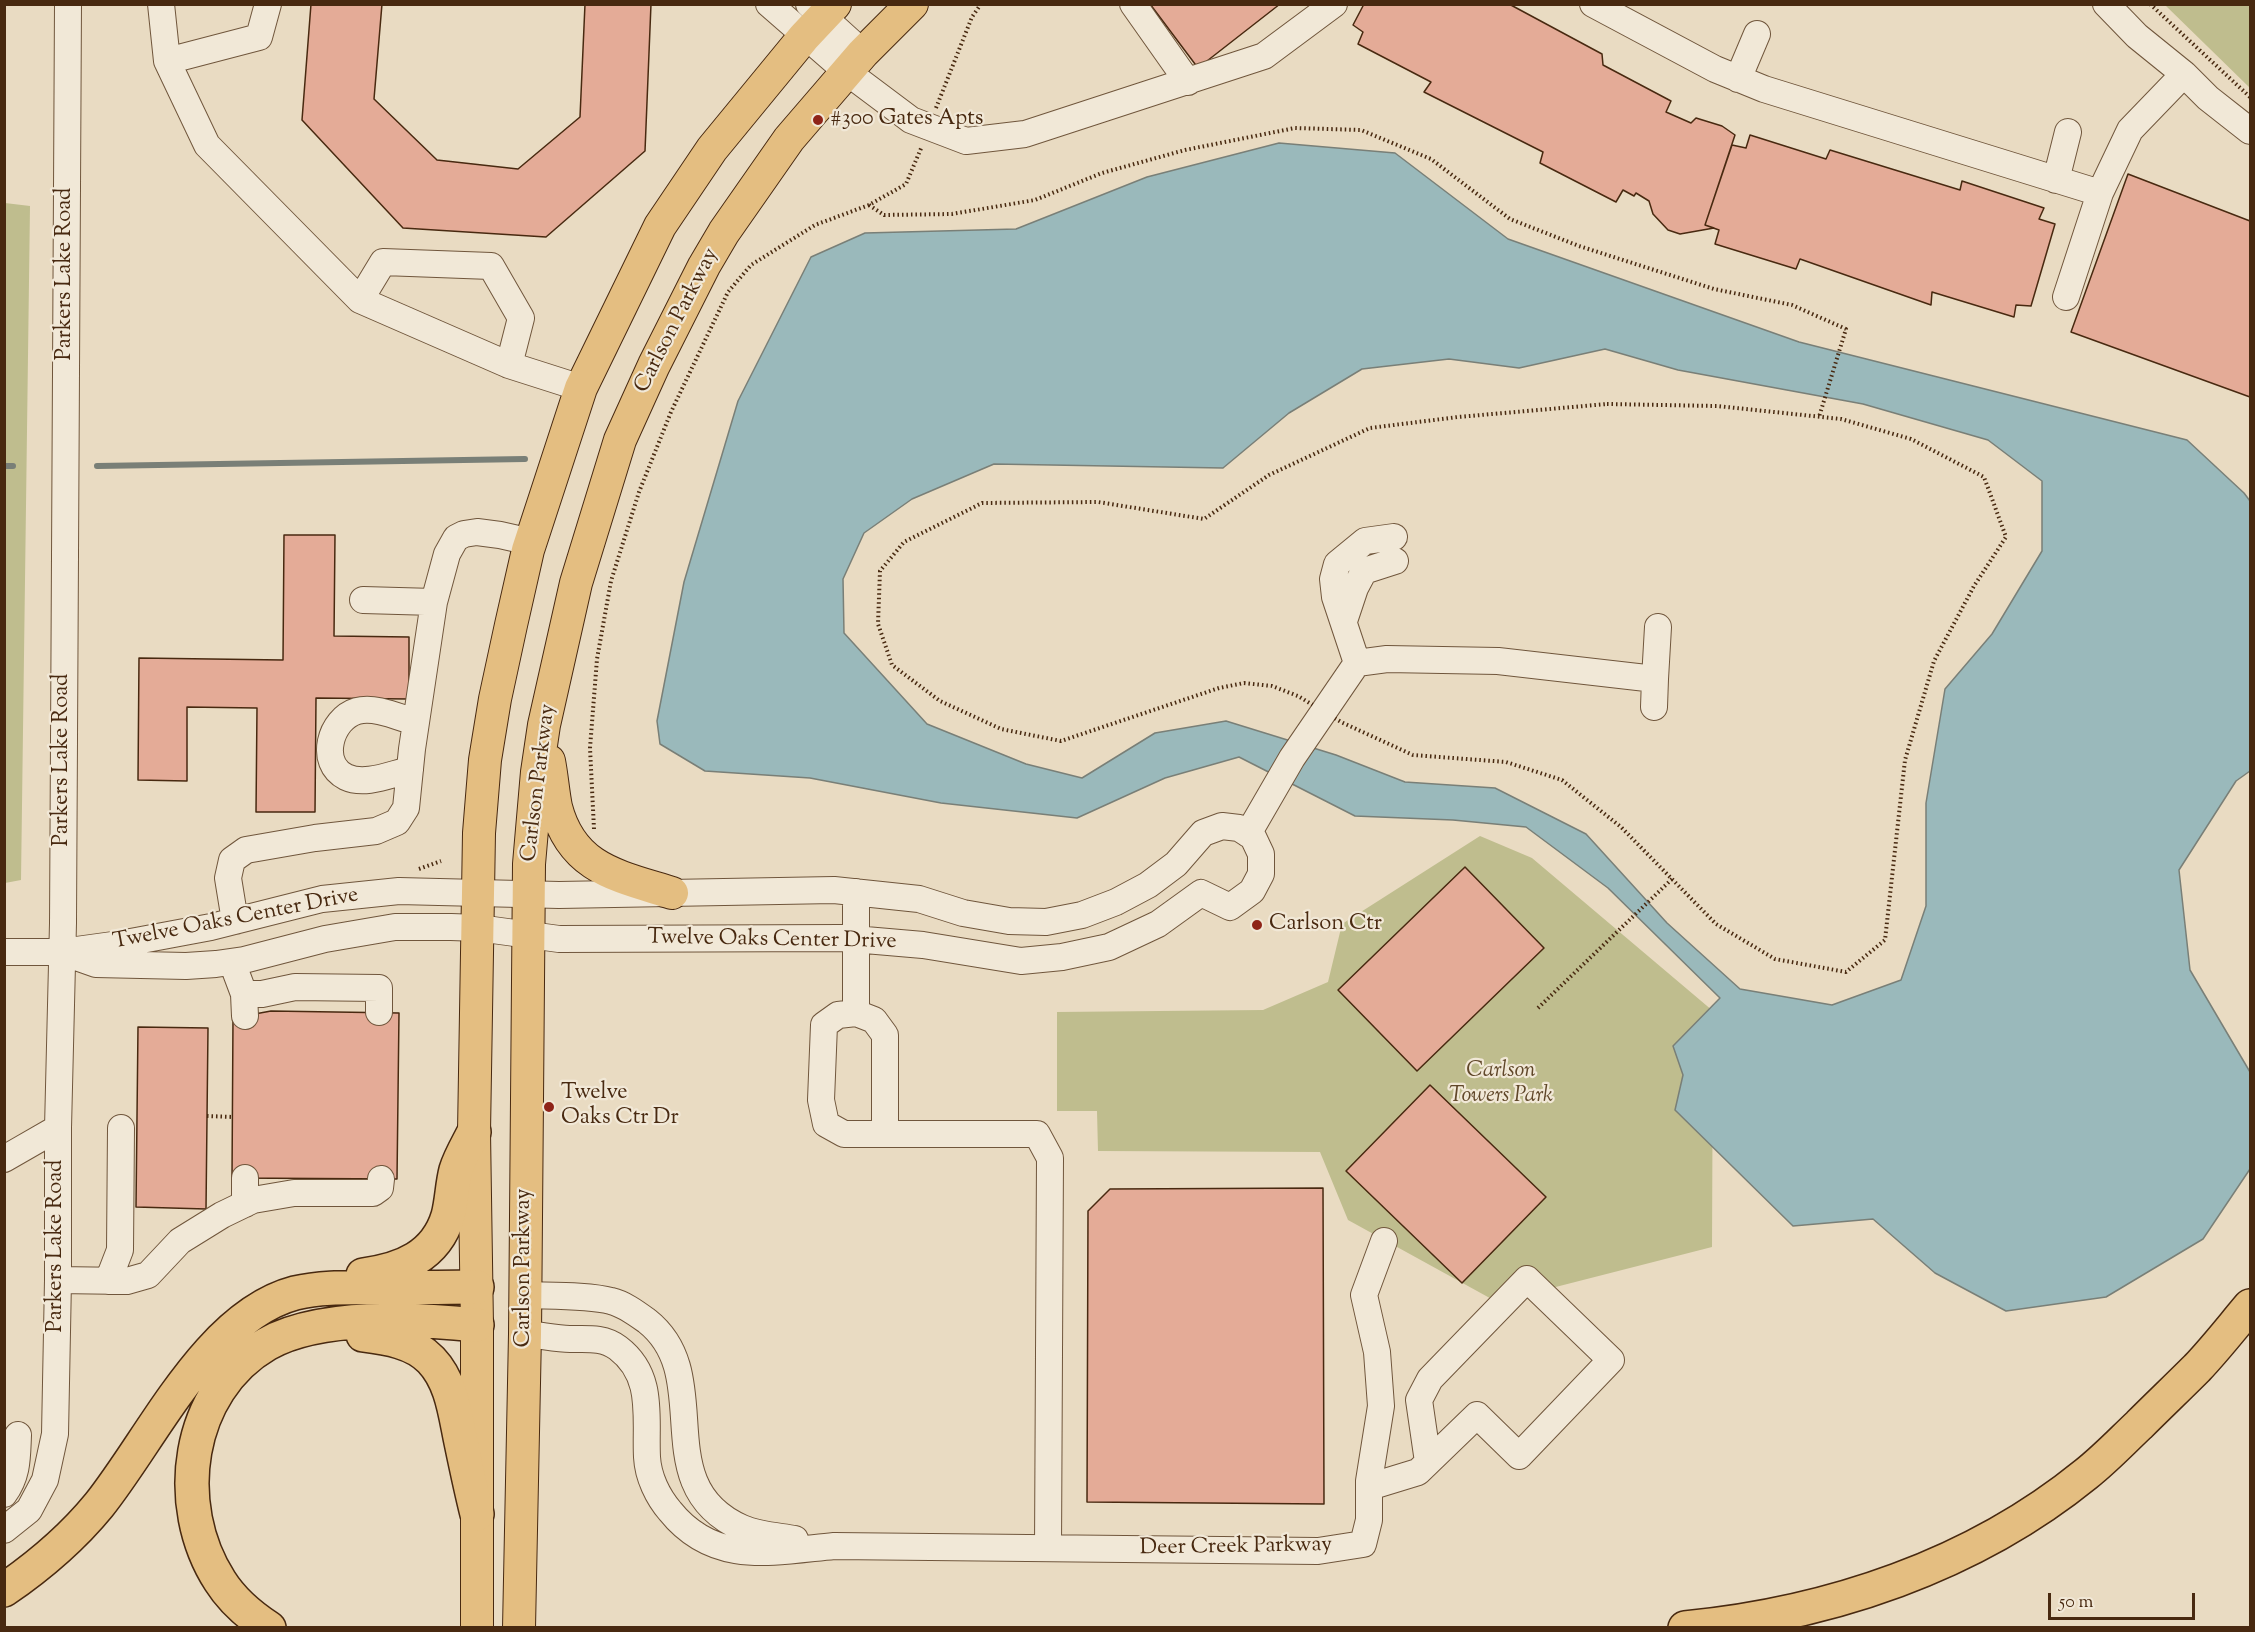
<!DOCTYPE html>
<html>
<head>
<meta charset="utf-8">
<style>
	body { margin:0 }
	#map { position:relative; width:2255px; height:1632px; overflow:hidden; background:#e9dbc2; font-family:"Sorts Mill Goudy",serif }
	canvas { display:block }
	.frame { position:absolute; inset:0; border:6px solid #482910; pointer-events:none }
	.scale { position:absolute; left:2048px; top:1593px; width:147px; height:27px; box-sizing:border-box; border:3px solid #482910; border-top:0; padding-left:8px; font-size:18px; line-height:21px; white-space:nowrap; color:#482910; -webkit-text-stroke:4px #f1e8d7; paint-order:stroke }
</style>
</head>
<body>
<div id="map">
<canvas width="2255" height="1632"></canvas>
<div class="frame"></div>
<div class="scale">50 m</div>
</div>
<script>
const c = document.querySelector('canvas').getContext('2d');
c.lineJoin = 'round';
function fillPath(path, color) { c.fillStyle = color; c.fill(path, 'evenodd'); }
function stroke(path, color, width, dash) { c.strokeStyle = color; c.lineWidth = width; c.lineCap = dash ? 'butt' : 'round'; c.setLineDash(dash || []); c.stroke(path); }
function label(font, color, halo, rows, align = 'center') {
  c.font = font + ' "Sorts Mill Goudy",serif'; c.lineWidth = 4.5; c.setLineDash([]); c.textBaseline = 'middle'; c.strokeStyle = halo; c.fillStyle = color; for (const [text, x, y, turn = 0] of rows) {
    c.save(); c.translate(x, y); c.rotate((+turn || 0) * Math.PI / 180); c.textAlign = isNaN(turn) ? turn : align; if (halo) c.strokeText(text, 0, 0); c.fillText(text, 0, 0); c.restore();
  }
}
fillPath(new Path2D(`
	M 2165,5 L 2250,5 L 2250,88 Z
	M 5,203 L 30,206 L 21,880 L 5,883 Z
	M 1480,836 L 1532,858 L 1713,1011 L 1712,1247 L 1497,1302 L 1348,1220 L 1320,1152 L 1098,1151 L 1097,1111 L 1057,1111 L 1057,1012 L 1263,1010 L 1328,982 L 1342,924 Z`), '#bfbd8e');
const water = new Path2D(`
	M 1279,143 L 1395,153 L 1508,239 L 1799,342 L 2187,440 L 2244,493 L 2250,501 L 2250,771 L 2236,781 L 2179,870 L 2190,970 L 2250,1072 L 2250,1169 L 2203,1239 L 2106,1297 L 2006,1311 L 1935,1273 L 1873,1219 L 1793,1226 L 1675,1110 L 1683,1075 L 1673,1046 L 1720,998 L 1608,888 L 1526,827 L 1453,820 L 1355,816 L 1239,757 L 1165,778 L 1077,818 L 941,803 L 810,778 L 705,771 L 660,744 L 657,721 L 684,582 L 738,401 L 811,257 L 865,233 L 1016,229 L 1147,177 ZM 1605,349 L 1678,370 L 1863,404 L 1988,440 L 2042,481 L 2042,551 L 1992,634 L 1945,689 L 1926,803 L 1926,906 L 1901,980 L 1832,1005 L 1740,989 L 1667,923 L 1586,834 L 1495,788 L 1405,782 L 1336,755 L 1226,721 L 1155,733 L 1082,778 L 1026,764 L 927,724 L 844,633 L 843,579 L 864,533 L 912,499 L 994,464 L 1223,468 L 1289,413 L 1362,369 L 1449,359 L 1519,368 Z`);
fillPath(water, '#9ab9bb');
stroke(water, '#797f77', 1.5);
stroke(new Path2D(`
	M 4,466 L 13,466
	M 97,466 L 525,459`), '#797f77', 6);
const building = new Path2D(`
	M 311,4 L 382,4 L 374,99 L 437,160 L 518,169 L 580,117 L 585,4 L 651,4 L 645,151 L 546,237 L 403,228 L 302,120 Z
	M 1150,4 L 1280,4 L 1198,68 Z
	M 1364,4 L 1509,4 L 1602,54 L 1603,65 L 1671,101 L 1666,112 L 1691,123 L 1696,118 L 1722,126 L 1735,135 L 1705,225 L 1714,228 L 1680,234 L 1668,230 L 1653,214 L 1649,201 L 1636,193 L 1634,196 L 1623,190 L 1616,202 L 1540,163 L 1543,152 L 1424,92 L 1431,82 L 1358,44 L 1363,32 L 1353,25 Z
	M 1750,135 L 1826,159 L 1830,150 L 1960,190 L 1962,181 L 2044,208 L 2039,219 L 2055,224 L 2031,306 L 2016,305 L 2014,317 L 1932,292 L 1931,305 L 1800,259 L 1796,269 L 1715,244 L 1719,230 L 1705,225 L 1732,145 L 1746,148 Z
	M 2128,174 L 2250,221 L 2250,397 L 2071,332 Z
	M 284,535 L 335,535 L 334,636 L 409,637 L 409,699 L 316,698 L 315,812 L 256,812 L 257,708 L 187,707 L 187,781 L 138,780 L 139,658 L 283,660 Z
	M 1465,867 L 1544,948 L 1417,1071 L 1338,990 Z
	M 271,1011 L 399,1013 L 397,1179 L 232,1178 L 233,1018 Z
	M 138,1027 L 208,1028 L 206,1209 L 136,1207 Z
	M 1430,1085 L 1546,1197 L 1462,1283 L 1346,1171 Z
	M 1323,1188 L 1324,1504 L 1087,1502 L 1088,1211 L 1110,1189 Z`);
fillPath(building, '#e4ab97');
stroke(building, '#482910', 1.5);
const minor = new Path2D(`
	M 161,4 L 167,61 L 207,145 L 360,300 L 509,365 L 581,388
	M 769,4 L 847,72 L 911,120 L 966,141 L 1025,134 L 1264,56 L 1334,4
	M 809,4 L 863,53
	M 1133,4 L 1188,82
	M 1593,4 L 1715,69 L 1764,89 L 2100,193
	M 2106,4 L 2137,36 L 2184,74 L 2208,98 L 2250,131
	M 167,61 L 259,37 L 268,4
	M 1738,79 L 1757,34
	M 2056,180 L 2068,132
	M 2066,297 L 2100,193 L 2130,130 L 2184,74
	M 360,300 L 383,262 L 491,266 L 521,318 L 509,365
	M 363,600 L 434,602
	M 1344,621 L 1355,588 L 1364,571 L 1395,561
	M 1357,663 L 1335,597 L 1333,579 L 1337,564 L 1365,541 L 1394,537
	M 1654,707 L 1655,679
	M 410,770 C 391,774 365,786 346,777 C 318,763 330,719 357,711 C 375,706 398,717 415,722
	M 1248,834 L 1292,758 L 1357,663 L 1387,659 L 1498,661 L 1655,679 L 1658,627
	M 856,892 L 856,1013
	M 235,921 L 228,878 L 232,860 L 246,850 L 315,838 L 376,831 L 397,822 L 406,808 L 412,749 L 434,602 L 447,554 L 456,538 L 464,534 L 477,532 L 500,535 L 531,542
	M 4,952 L 62,952 L 120,944 L 211,927 L 322,899 L 399,891 L 559,895 L 834,890 L 919,899 L 963,913 L 1009,921 L 1046,922 L 1082,915 L 1116,902 L 1148,885 L 1176,864 L 1203,833 L 1222,826 L 1239,828 L 1253,837 L 1261,854 L 1261,874 L 1252,891 L 1230,907 L 1201,893 L 1158,924 L 1109,947 L 1062,957 L 1021,961 L 923,945 L 842,938 L 559,939 L 478,928 L 451,927 L 395,927 L 325,939 L 244,960 L 216,964 L 186,966 L 96,964 L 62,952
	M 232,962 L 244,994 L 262,994 L 295,987 L 379,988 L 379,1012
	M 244,994 L 245,1016
	M 885,1134 L 885,1035 L 874,1020 L 856,1013 L 838,1015 L 824,1025 L 821,1100 L 826,1124 L 844,1134 L 1037,1134 L 1050,1158 L 1048,1548
	M 4,1159 L 58,1128
	M 245,1178 L 245,1204
	M 58,1280 L 127,1281 L 148,1275 L 180,1241 L 222,1215 L 253,1200 L 294,1193 L 373,1193 L 380,1188 L 381,1179
	M 108,1281 L 120,1250 L 121,1128
	M 525,1295 C 549,1296 589,1295 611,1301 C 624,1304 636,1313 647,1321 C 718,1377 645,1485 742,1528 C 758,1535 777,1536 795,1539
	M 525,1334 C 540,1335 556,1339 570,1339 C 587,1339 604,1337 618,1348 C 655,1376 645,1418 647,1457 C 648,1477 658,1497 670,1511 C 714,1566 772,1552 834,1546 L 1318,1551 L 1363,1544 L 1369,1520 L 1369,1481 L 1381,1406 L 1377,1352 L 1364,1295 L 1384,1241
	M 1369,1487 L 1418,1472 L 1477,1415 L 1519,1456 L 1611,1360 L 1527,1279 L 1430,1379 L 1419,1400 L 1428,1462
	M 4,1494 C 18,1475 17,1457 18,1435
	M 4,1530 L 29,1510 L 45,1480 L 55,1434 L 58,1280 L 58,1128 L 63,923 L 68,4`);
const major = new Path2D(`
	M 549,761 C 552,776 553,792 556,807 C 572,869 618,876 672,893
	M 477,1628 L 477,1325 L 474,1132 L 479,833 L 485,760 L 495,699 L 511,625 L 528,550 L 581,388 L 660,226 L 712,149 L 804,37 L 835,4
	M 519,1628 L 525,1334 L 529,864 L 537,772 L 544,725 L 576,583 L 620,440 L 654,365 L 704,266 L 724,232 L 789,139 L 863,53 L 912,4`);
const highway = new Path2D(`
	M 363,1275 C 402,1270 436,1256 448,1216 C 452,1201 452,1185 456,1170 C 460,1157 468,1144 474,1132
	M 363,1335 C 387,1338 414,1342 431,1360 C 452,1382 455,1414 461,1442 C 466,1466 471,1490 477,1514
	M 4,1590 C 39,1566 72,1538 99,1505 C 152,1439 208,1316 295,1293 C 324,1286 353,1288 381,1288 C 413,1288 445,1287 477,1287
	M 269,1628 C 249,1615 232,1600 220,1581 C 171,1505 186,1391 267,1344 C 319,1314 418,1319 477,1325
	M 1685,1628 C 1829,1614 1973,1566 2086,1474 C 2105,1459 2122,1441 2139,1425 C 2158,1406 2178,1387 2197,1368 C 2216,1348 2233,1326 2250,1306`);
stroke(minor, '#70563c', 28);
stroke(major, '#482910', 34);
stroke(highway, '#482910', 36);
stroke(new Path2D(`
	M 2150,4 L 2250,97
	M 936,108 L 972,17 L 981,4
	M 869,205 L 884,215 L 952,214 L 1035,200 L 1102,173 L 1185,150 L 1295,128 L 1361,130 L 1431,159 L 1510,219 L 1579,246 L 1714,289 L 1792,305 L 1846,329 L 1819,417
	M 1607,404 L 1717,406 L 1841,419 L 1911,439 L 1984,477 L 2006,537 L 1974,586 L 1934,661 L 1905,760 L 1885,940 L 1846,972 L 1775,959 L 1716,924 L 1621,827 L 1562,780 L 1506,762 L 1413,755 L 1341,722 L 1298,696 L 1272,686 L 1244,683 L 1219,688 L 1061,741 L 1001,729 L 940,701 L 892,665 L 878,624 L 880,571 L 904,542 L 982,503 L 1098,502 L 1204,519 L 1269,475 L 1370,428 L 1458,417 Z
	M 594,829 L 590,748 L 597,659 L 611,581 L 639,492 L 671,412 L 728,292 L 751,265 L 815,225 L 869,205 L 906,184 L 922,146
	M 419,869 L 441,861
	M 1538,1008 L 1672,879
	M 207,1116 L 233,1117`), '#482910', 4, [1.5, 3]);
stroke(minor, '#f1e8d7', 26);
stroke(major, '#e4be81', 32);
stroke(highway, '#e4be81', 33);
for (const [x, y, r, color] of [
	[818,120,6,"#8f2418"],
	[1257,925,6,"#8f2418"],
	[549,1107,6,"#8f2418"]
]) { const dot = new Path2D(); dot.arc(x, y, r, 0, 2 * Math.PI); c.fillStyle = color; c.fill(dot); stroke(dot, '#f1e8d7', 2); }
label('22px', '#482910', '#f1e8d7', [
	["#300 Gates Apts",830,120],
	["Carlson Ctr",1269,925],
	["Twelve",561,1094],
	["Oaks Ctr Dr",561,1119]
], 'left');
label('22px', '#482910', '#f1e8d7', [
	["Parkers Lake Road",66,274,-90],
	["Carlson Parkway",678,321,-63],
	["Parkers Lake Road",63,760,-90],
	["Carlson Parkway",540,783,-83],
	["Twelve Oaks Center Drive",236,920,-11],
	["Twelve Oaks Center Drive",772,941,1],
	["Parkers Lake Road",57,1246,-90],
	["Carlson Parkway",525,1268,-90],
	["Deer Creek Parkway",1236,1548,-1]
]);
label('italic 22px', '#604729', '#f1e8d7', [
	["Carlson",1501,1072],
	["Towers Park",1501,1097]
]);
</script>
</body>
</html>
